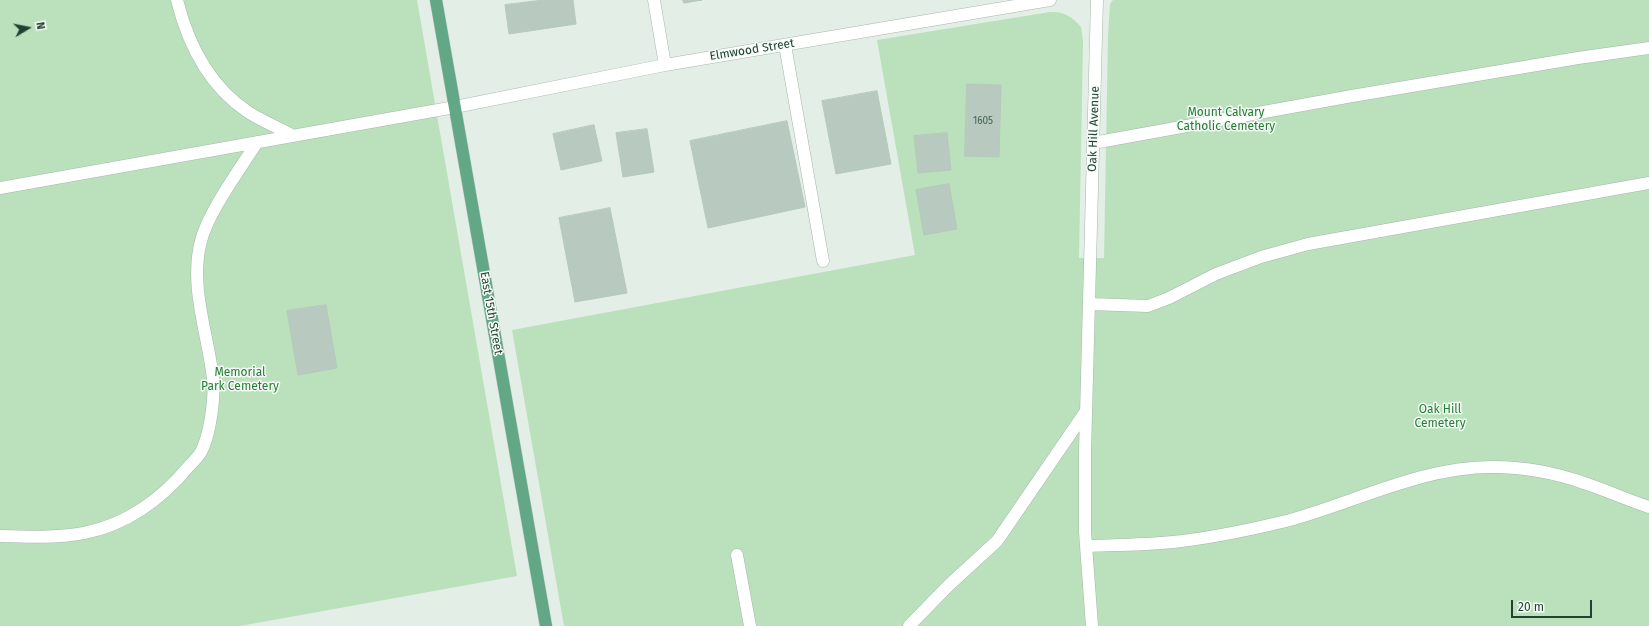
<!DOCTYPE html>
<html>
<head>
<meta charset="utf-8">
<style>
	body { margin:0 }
	#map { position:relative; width:1649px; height:626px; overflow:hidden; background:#e3eee7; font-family:"Fira Sans",sans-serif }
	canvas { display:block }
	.north { position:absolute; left:8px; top:8px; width:40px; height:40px; -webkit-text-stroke:3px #f4faf6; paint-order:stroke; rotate:80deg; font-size:11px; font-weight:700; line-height:16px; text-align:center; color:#214231 }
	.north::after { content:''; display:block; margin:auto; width:14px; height:18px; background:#214231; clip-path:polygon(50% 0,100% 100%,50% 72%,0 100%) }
	.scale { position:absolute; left:1511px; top:600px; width:81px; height:18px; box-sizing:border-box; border:2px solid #214231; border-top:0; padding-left:5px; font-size:12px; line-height:14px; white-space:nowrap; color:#214231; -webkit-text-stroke:3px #f4faf6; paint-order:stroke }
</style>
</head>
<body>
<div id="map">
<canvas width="1649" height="626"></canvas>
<div class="north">N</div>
<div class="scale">20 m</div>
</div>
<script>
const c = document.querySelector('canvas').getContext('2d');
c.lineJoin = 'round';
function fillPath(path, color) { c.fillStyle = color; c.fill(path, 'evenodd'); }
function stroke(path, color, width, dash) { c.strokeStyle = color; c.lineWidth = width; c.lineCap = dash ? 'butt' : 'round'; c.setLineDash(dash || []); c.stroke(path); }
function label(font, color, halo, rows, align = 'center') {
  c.font = font + ' "Fira Sans",sans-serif'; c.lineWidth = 3; c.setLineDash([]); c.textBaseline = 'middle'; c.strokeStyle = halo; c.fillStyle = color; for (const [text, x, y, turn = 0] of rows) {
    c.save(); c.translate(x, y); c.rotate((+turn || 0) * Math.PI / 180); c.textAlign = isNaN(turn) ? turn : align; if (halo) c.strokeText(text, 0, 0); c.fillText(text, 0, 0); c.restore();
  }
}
fillPath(new Path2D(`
	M 0,0 L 417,0 L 517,576 L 240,626 L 0,626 Z
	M 1113,0 L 1649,0 L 1649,626 L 564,626 L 512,330 L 915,255 L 877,40 L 1050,12 C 1063,11 1073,17 1081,27 L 1083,41 L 1079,258 L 1104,258 L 1108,36 L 1110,4 Z`), '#bae1bb');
const building = new Path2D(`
	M 544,0 L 573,0 L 576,24 L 509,34 L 505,5 Z
	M 683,0 L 702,0 L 684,3 Z
	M 967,84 L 1001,85 L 999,157 L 965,156 Z
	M 877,91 L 891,164 L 836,174 L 822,101 Z
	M 787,121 L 805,207 L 708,228 L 690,141 Z
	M 594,125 L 602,161 L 561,170 L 553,134 Z
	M 647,129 L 654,172 L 623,177 L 616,133 Z
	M 947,133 L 951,170 L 918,173 L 914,136 Z
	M 949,184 L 957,229 L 924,235 L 916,190 Z
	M 610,208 L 627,293 L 575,302 L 559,218 Z
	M 326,305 L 337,368 L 298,375 L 287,311 Z`);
fillPath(building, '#b8c9bf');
stroke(building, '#b5c9bc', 1);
const minor = new Path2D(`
	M 177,0 C 188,44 209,86 248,112 C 262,121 277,127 292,135
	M 654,0 L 665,65
	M 785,45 L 823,261
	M 1093,143 L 1352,96 L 1578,58 L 1649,48
	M 0,188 L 455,107 L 665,65 L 1050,0
	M 1089,304 L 1148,306 L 1169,298 L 1216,274 L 1261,257 L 1308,244 L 1649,183
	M 0,536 C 28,537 57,538 84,533 C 126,525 162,499 189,466 C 193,462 198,457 201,452 C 210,435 215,398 213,379 C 208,334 189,286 201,241 C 208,212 241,168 257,142
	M 1086,546 C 1115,545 1144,545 1173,542 C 1211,538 1249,530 1286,521 C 1354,503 1420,467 1492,467 C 1522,467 1556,473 1584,483 C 1606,490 1627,500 1649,507
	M 737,555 L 750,626
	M 909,626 L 949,585 L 997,541 L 1086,411
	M 1092,626 L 1085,532 L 1085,452 L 1097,0`);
const major = new Path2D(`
	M 436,0 L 546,626`);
stroke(minor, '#a5b7ad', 13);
stroke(major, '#c1cac5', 13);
stroke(minor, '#fff', 12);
stroke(major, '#63a886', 12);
label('10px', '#476454', null, [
	["1605",983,121]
]);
label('12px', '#214231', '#f4faf6', [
	["Elmwood Street",752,50,-9],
	["Oak Hill Avenue",1094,129,-88],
	["East 15th Street",491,313,80]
]);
label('12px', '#277d34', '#f4faf6', [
	["Mount Calvary",1226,113],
	["Catholic Cemetery",1226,127],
	["Memorial",240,373],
	["Park Cemetery",240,387],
	["Oak Hill",1440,410],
	["Cemetery",1440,424]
]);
</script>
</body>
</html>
